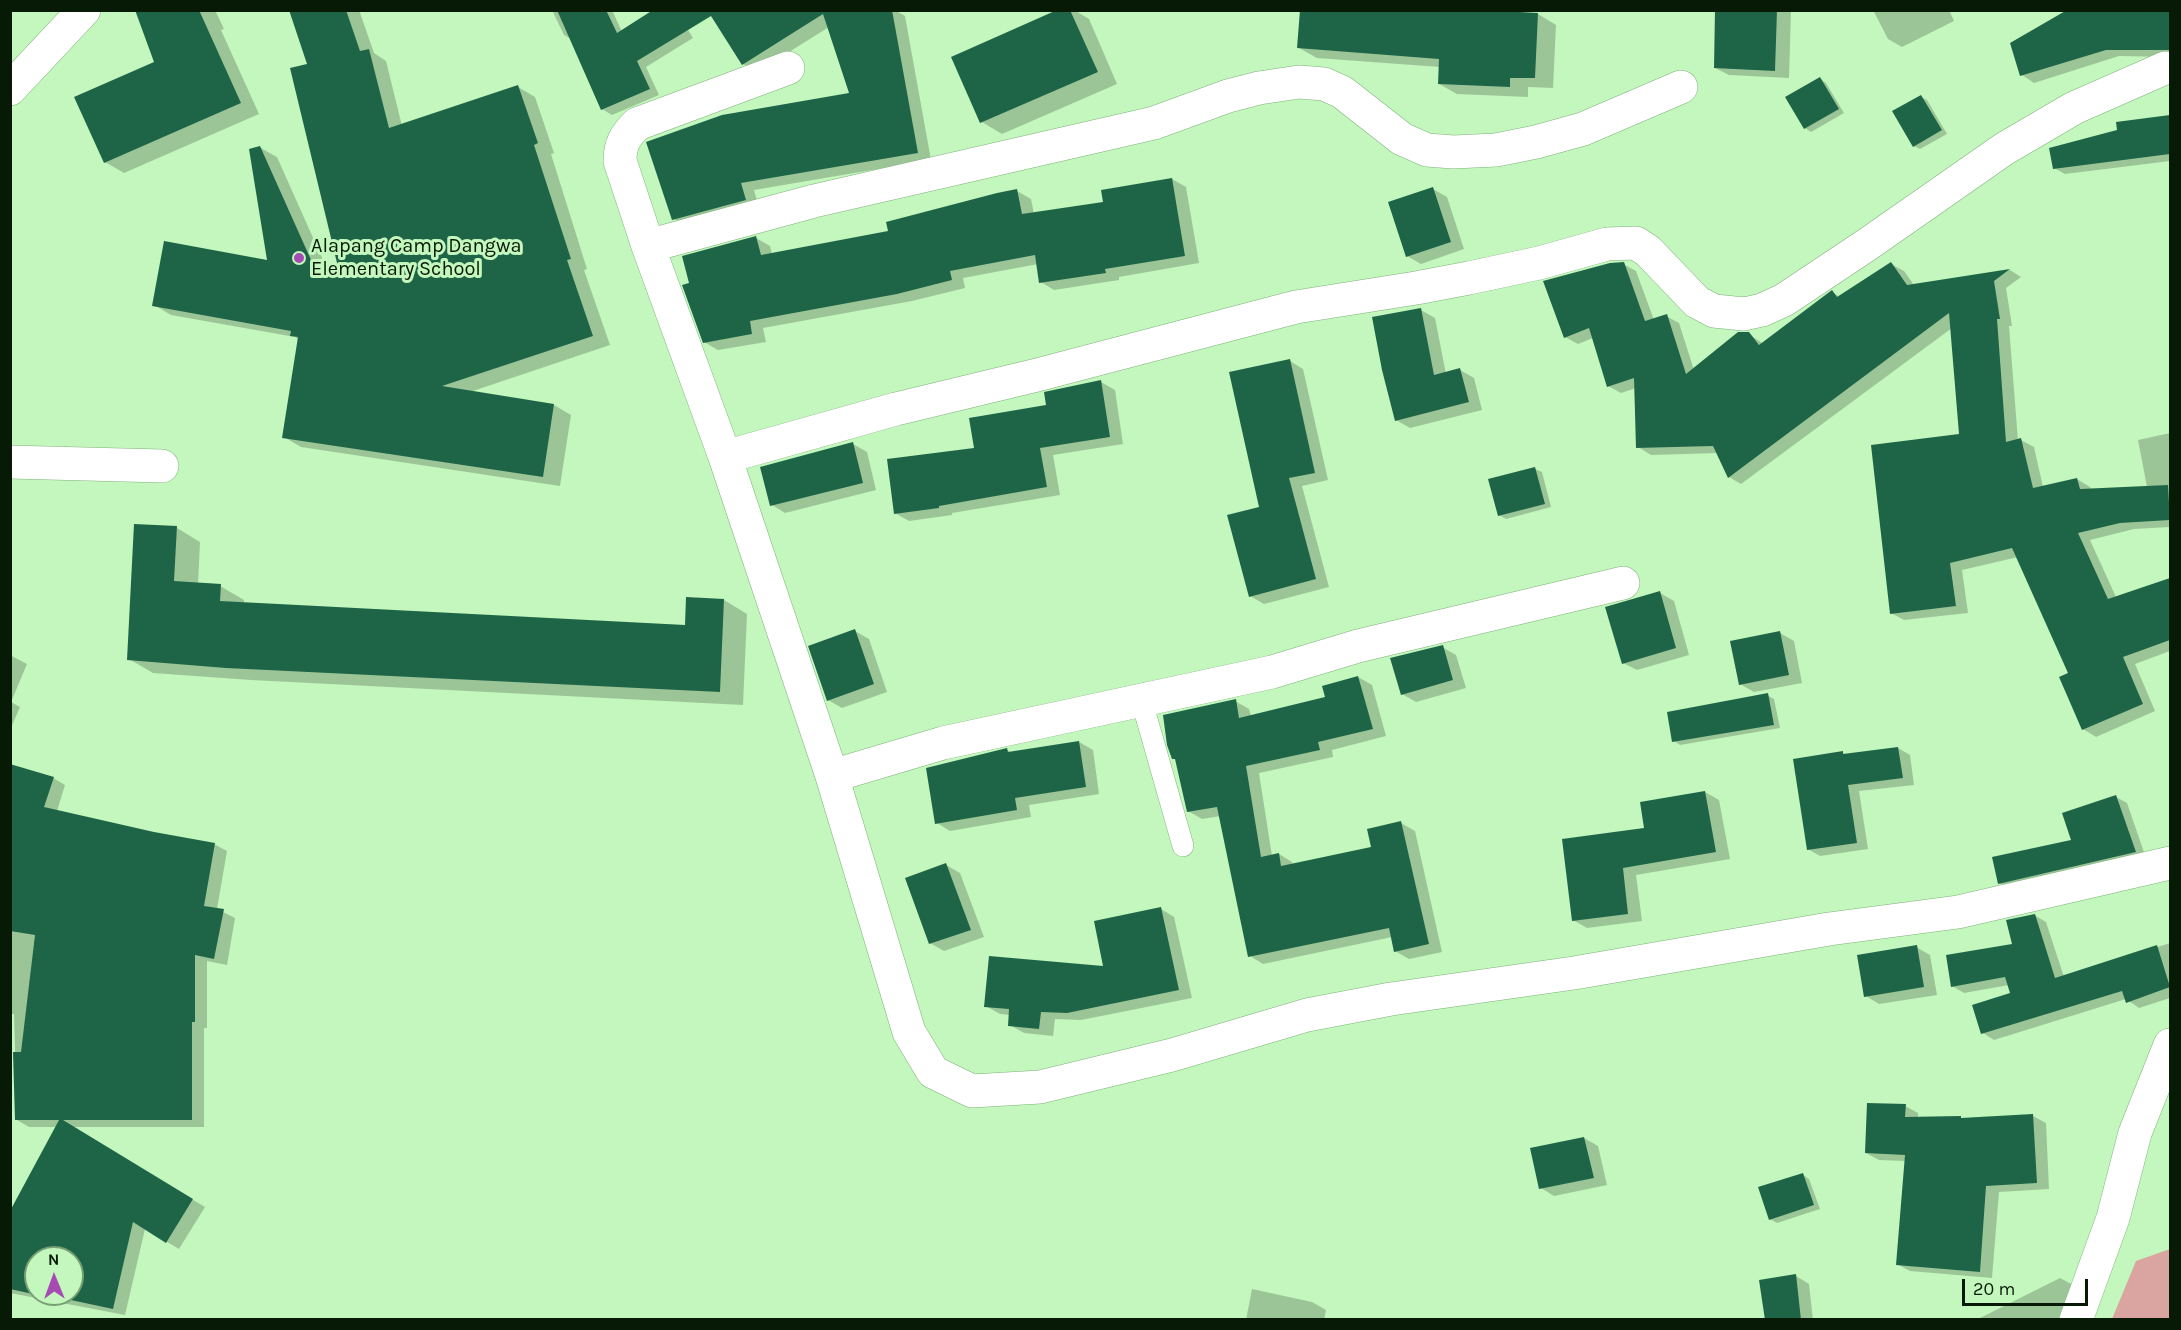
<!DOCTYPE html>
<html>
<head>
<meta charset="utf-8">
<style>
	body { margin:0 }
	#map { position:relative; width:2181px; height:1330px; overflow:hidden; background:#c3f7bd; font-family:Karla,sans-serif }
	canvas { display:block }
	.frame { position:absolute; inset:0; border:12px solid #071a06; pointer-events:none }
	.north { position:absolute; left:24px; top:1246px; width:60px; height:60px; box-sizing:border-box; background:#c3f7bd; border:2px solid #789f74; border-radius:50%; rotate:359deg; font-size:16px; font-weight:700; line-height:24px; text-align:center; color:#071a06 }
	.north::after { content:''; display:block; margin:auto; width:21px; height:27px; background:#a64ab4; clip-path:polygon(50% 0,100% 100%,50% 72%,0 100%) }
	.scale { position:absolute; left:1962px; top:1279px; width:126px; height:27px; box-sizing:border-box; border:3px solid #071a06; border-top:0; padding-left:8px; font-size:18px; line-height:21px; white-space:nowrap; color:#071a06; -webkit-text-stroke:4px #c3f7bd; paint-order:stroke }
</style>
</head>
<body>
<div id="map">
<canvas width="2181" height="1330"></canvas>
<div class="frame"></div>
<div class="north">N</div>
<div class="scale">20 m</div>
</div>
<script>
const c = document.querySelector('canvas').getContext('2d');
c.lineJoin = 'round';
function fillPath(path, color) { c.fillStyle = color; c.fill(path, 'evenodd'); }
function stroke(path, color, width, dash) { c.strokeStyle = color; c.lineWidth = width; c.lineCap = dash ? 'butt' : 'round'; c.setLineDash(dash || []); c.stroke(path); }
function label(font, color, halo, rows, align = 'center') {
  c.font = font + ' Karla,sans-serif'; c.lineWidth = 6; c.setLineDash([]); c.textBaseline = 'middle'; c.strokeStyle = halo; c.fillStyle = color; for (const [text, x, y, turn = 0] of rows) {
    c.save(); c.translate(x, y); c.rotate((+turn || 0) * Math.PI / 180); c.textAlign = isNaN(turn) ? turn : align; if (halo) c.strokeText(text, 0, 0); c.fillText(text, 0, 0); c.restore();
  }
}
fillPath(new Path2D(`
	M 2170,1249 L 2170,1319 L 2112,1319 L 2136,1261 Z`), '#daa4a1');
fillPath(new Path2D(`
	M 137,10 L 215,10 L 224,29 L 221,30 L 259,114 L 124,173 L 105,162 L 156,63 Z
	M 291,10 L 359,10 L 374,53 L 386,61 L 402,126 L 518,87 L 535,97 L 554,153 L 551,154 L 587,269 L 584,270 L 610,345 L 470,392 L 554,405 L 571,415 L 560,486 L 301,447 L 284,437 L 299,340 L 295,337 L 171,315 L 154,305 L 269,262 L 259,147 L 277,157 L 327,269 L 339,264 L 309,65 Z
	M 552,10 L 612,10 L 622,32 L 676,10 L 693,38 L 646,67 L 659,95 L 612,115 L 602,109 L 571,39 L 564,35 Z
	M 709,10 L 895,10 L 905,16 L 931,160 L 754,190 L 759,208 L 688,227 L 674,219 L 851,94 L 829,27 L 757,72 L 743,64 Z
	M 1060,10 L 1074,10 L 1089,19 L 1117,84 L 1002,134 L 982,122 Z
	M 1717,10 L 1791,10 L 1789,78 L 1729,75 L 1715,68 Z
	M 1873,10 L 1949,10 L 1954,21 L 1902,47 L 1888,39 Z
	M 2070,10 L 2170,10 L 2170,57 L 2119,56 L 2034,83 L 2022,75 Z
	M 1538,14 L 1556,25 L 1553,88 L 1528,87 L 1528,97 L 1457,94 L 1439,84 L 1440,67 L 1317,58 L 1299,48 Z
	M 1820,79 L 1826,83 L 1844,113 L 1811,132 L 1805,128 Z
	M 1921,97 L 1927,100 L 1947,134 L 1920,149 L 1914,146 Z
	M 2170,117 L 2170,161 L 2065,174 L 2054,168 L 2118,131 L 2117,124 Z
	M 1172,179 L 1186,187 L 1199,263 L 1119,277 L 1119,280 L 1054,290 L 1041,282 L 1038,264 L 963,278 L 965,288 L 912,301 L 763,328 L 766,342 L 718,350 L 704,342 L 691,283 L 756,238 L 770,246 L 772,254 L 890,232 L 1017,191 L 1031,199 L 1034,214 L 1105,203 Z
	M 1433,189 L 1447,197 L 1464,249 L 1421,264 L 1407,256 Z
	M 1623,264 L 1636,271 L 1654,320 L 1666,316 L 1679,323 L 1694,370 L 1748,334 L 1764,344 L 1832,292 L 1840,297 L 1891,264 L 1904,271 L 1914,285 L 2010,270 L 2021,277 L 2006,288 L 2012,326 L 2009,326 L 2018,441 L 2021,440 L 2034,447 L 2043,487 L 2077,479 L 2090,487 L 2091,490 L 2147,487 L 2138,440 L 2170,433 L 2170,527 L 2134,529 L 2090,540 L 2116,597 L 2170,579 L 2170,651 L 2135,664 L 2155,711 L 2096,737 L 2083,729 L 2070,674 L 2018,557 L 1962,570 L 1968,613 L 1904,620 L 1891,613 L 1961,435 L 1952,328 L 1741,484 L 1729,477 L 1718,453 L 1651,455 L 1638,447 L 1636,388 L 1621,393 L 1608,386 L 1593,338 L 1578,344 L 1565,337 Z
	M 1421,310 L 1435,318 L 1446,374 L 1460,370 L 1474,378 L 1482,410 L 1410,428 L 1396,420 Z
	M 1290,361 L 1303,369 L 1328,480 L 1302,486 L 1329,587 L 1264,604 L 1250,596 L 1261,508 Z
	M 1101,382 L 1115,390 L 1123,444 L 1053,455 L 1060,495 L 952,513 L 952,515 L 909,521 L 895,513 L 976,449 L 1048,406 Z
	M 853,444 L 867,452 L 876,490 L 785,513 L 772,505 Z
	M 1535,469 L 1542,472 L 1551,507 L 1506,519 L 1499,515 Z
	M 177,528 L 200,542 L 198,584 L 220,586 L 244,600 L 244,604 L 687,626 L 724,600 L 747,614 L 743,705 L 251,680 L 153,673 L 129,659 Z
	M 1660,593 L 1674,601 L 1689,655 L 1637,670 L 1623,663 Z
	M 855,631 L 869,639 L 887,692 L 842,708 L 828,700 Z
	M 1780,633 L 1794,641 L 1802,683 L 1754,692 L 1740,684 Z
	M 1442,647 L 1456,655 L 1466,688 L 1416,702 L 1402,694 Z
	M 10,655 L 27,664 L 11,702 L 20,707 L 10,730 Z
	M 1358,677 L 1372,685 L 1386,736 L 1332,750 L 1333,757 L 1259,773 L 1272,856 L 1279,854 L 1292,862 L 1293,865 L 1373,848 L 1401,823 L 1415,831 L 1442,952 L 1409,959 L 1395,951 L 1392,937 L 1263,964 L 1250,956 L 1221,816 L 1202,819 L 1188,811 L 1177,761 L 1173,758 L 1235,701 L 1249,709 L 1251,716 L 1327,699 Z
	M 1767,695 L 1774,699 L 1780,728 L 1680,745 L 1674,741 Z
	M 1079,742 L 1093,750 L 1099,794 L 1029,805 L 1031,817 L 950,831 L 937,823 L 1007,750 L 1012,753 Z
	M 1898,748 L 1910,755 L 1914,785 L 1859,791 L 1868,849 L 1820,856 L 1808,849 L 1843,753 L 1846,755 Z
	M 10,765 L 53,778 L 65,785 L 57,811 L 153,834 L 214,844 L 227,851 L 217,909 L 235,918 L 227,965 L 207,961 L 207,1028 L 204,1028 L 204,1127 L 71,1127 L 205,1207 L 179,1249 L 145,1229 L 125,1315 L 10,1293 L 10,1215 L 57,1127 L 29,1127 L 17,1120 L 14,1014 L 10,1014 ZM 36,1258 L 72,1258 L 72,1294 L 36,1294 Z
	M 1705,792 L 1719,800 L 1730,859 L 1636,875 L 1642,921 L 1587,928 L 1573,920 L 1646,829 Z
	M 2116,797 L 2127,803 L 2146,858 L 2011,889 L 1999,883 L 2073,841 Z
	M 946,865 L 960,873 L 984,937 L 944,951 L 930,943 Z
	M 1161,909 L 1174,917 L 1192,998 L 1081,1020 L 1055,1019 L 1053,1036 L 1024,1033 L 1010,1025 L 1011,1015 L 1000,1014 L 986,1006 L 1105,967 Z
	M 2034,915 L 2046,922 L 2064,977 L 2170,943 L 2170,998 L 2139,1008 L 2126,999 L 1994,1040 L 1983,1033 L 2012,994 L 2009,985 L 1964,993 L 1952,986 L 2013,945 Z
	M 1916,947 L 1930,955 L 1937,995 L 1879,1004 L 1866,996 Z
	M 1905,1106 L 1918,1113 L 1918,1118 L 1960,1118 L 1964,1120 L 2033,1116 L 2046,1123 L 2049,1189 L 1999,1192 L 1992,1278 L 1910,1271 L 1897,1264 L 1906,1161 L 1879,1160 L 1866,1153 Z
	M 1584,1138 L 1598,1146 L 1607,1185 L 1554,1196 L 1541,1188 Z
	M 1803,1175 L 1809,1179 L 1820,1209 L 1777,1223 L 1770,1219 Z
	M 1796,1276 L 1809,1284 L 1813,1320 L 1766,1320 Z
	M 2060,1278 L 2073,1285 L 2063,1320 L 1976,1320 Z
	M 1252,1289 L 1312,1302 L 1326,1310 L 1324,1320 L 1246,1320 Z`), '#0003');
fillPath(new Path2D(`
	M 135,10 L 199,10 L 241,103 L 104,163 L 74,97 L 154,62 Z
	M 289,10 L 346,10 L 360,51 L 369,49 L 389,128 L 518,85 L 538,143 L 534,145 L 571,259 L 567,260 L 593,336 L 442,386 L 554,404 L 543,477 L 282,438 L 298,337 L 290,336 L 291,331 L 152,306 L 164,241 L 267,260 L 249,149 L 260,146 L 316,271 L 337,263 L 290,68 L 307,64 Z
	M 557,10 L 606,10 L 617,33 L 653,10 L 892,10 L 918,153 L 741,183 L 746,200 L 672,220 L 646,142 L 722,115 L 849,93 L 823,14 L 742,65 L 711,16 L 637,61 L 650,89 L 601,110 Z
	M 1057,10 L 1070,10 L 1098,72 L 980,123 L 951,57 Z
	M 1300,10 L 1483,10 L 1538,13 L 1535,78 L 1510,78 L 1510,87 L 1438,84 L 1439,59 L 1297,48 Z
	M 1715,10 L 1777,10 L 1775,71 L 1714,68 Z
	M 2067,10 L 2170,10 L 2170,50 L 2106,50 L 2020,76 L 2010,43 Z
	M 1820,77 L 1839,109 L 1804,129 L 1785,97 Z
	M 1921,95 L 1942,130 L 1913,147 L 1892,111 Z
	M 2170,115 L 2170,154 L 2053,169 L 2049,148 L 2117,130 L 2116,122 Z
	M 1172,178 L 1185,256 L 1105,269 L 1106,273 L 1039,283 L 1035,255 L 950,271 L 952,280 L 897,294 L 750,321 L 752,334 L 703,343 L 682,285 L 689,283 L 682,256 L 756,236 L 761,255 L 888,231 L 886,222 L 997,193 L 1017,189 L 1022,214 L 1103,202 L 1101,190 Z
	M 1433,187 L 1451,242 L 1406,257 L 1388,202 Z
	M 1624,262 L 1645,321 L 1667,314 L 1686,374 L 1738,332 L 1749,332 L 1759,345 L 1832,290 L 1837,297 L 1891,262 L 1907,285 L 2010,269 L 1994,281 L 2000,319 L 1997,319 L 2006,442 L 2021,438 L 2033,488 L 2077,478 L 2080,489 L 2168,485 L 2170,520 L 2120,523 L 2078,533 L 2108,599 L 2170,578 L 2170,640 L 2123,657 L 2143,704 L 2082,730 L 2059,677 L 2068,673 L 2012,548 L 1950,563 L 1956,606 L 1890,614 L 1871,445 L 1959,434 L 1949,313 L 1728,478 L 1713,446 L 1636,448 L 1634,378 L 1607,387 L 1589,328 L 1564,338 L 1543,281 L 1610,263 Z
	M 1421,308 L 1434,375 L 1460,368 L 1469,402 L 1395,421 L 1382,370 L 1372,317 Z
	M 1290,359 L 1315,473 L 1289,478 L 1316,579 L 1249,597 L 1227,515 L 1259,507 L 1229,372 Z
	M 1101,380 L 1110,437 L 1040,448 L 1047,487 L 939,506 L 939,508 L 894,514 L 887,459 L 974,448 L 969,418 L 1046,405 L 1044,392 Z
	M 853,442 L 863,483 L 770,506 L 760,467 Z
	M 1535,467 L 1545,504 L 1498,516 L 1488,479 Z
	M 134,524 L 177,526 L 174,581 L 221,584 L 220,601 L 685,625 L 686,597 L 724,599 L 720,692 L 226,668 L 127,660 Z
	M 1660,591 L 1676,648 L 1622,664 L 1605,607 Z
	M 855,629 L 874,684 L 827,701 L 808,646 Z
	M 1780,631 L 1789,675 L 1739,685 L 1730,641 Z
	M 1443,645 L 1453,680 L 1401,695 L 1390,658 Z
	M 1358,676 L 1373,729 L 1318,742 L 1320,750 L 1246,766 L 1261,857 L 1279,853 L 1281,866 L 1371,847 L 1367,829 L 1401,821 L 1429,944 L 1394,952 L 1389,928 L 1248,957 L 1217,807 L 1187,812 L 1175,759 L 1172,759 L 1167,745 L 1163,715 L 1236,699 L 1239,718 L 1325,697 L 1322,686 Z
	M 1768,693 L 1774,725 L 1672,742 L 1667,712 Z
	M 1079,741 L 1086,787 L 1015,798 L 1017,810 L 935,824 L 926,768 L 1007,748 L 1008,752 Z
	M 1898,747 L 1903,778 L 1848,785 L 1857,843 L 1807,850 L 1793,759 L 1843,751 L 1843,754 Z
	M 10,764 L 54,777 L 44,807 L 154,832 L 215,843 L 204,906 L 224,909 L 214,959 L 195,955 L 195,1022 L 192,1022 L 192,1120 L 63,1120 L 193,1199 L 166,1243 L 133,1222 L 113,1309 L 52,1296 L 51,1298 L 10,1289 L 10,1211 L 59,1120 L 15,1120 L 13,1052 L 21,1052 L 35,935 L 10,931 ZM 36,1258 L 72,1258 L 72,1294 L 36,1294 Z
	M 1705,791 L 1716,852 L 1623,868 L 1628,914 L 1572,921 L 1562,839 L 1644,828 L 1640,802 Z
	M 2116,795 L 2136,852 L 1998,884 L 1992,857 L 2071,840 L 2062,813 Z
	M 946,863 L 971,930 L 929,944 L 905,878 Z
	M 1161,907 L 1179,990 L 1067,1013 L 1041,1012 L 1039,1029 L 1008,1026 L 1009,1009 L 984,1007 L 989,956 L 1103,966 L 1094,921 Z
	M 2035,914 L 2055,978 L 2157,945 L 2170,987 L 2126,1003 L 2122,991 L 1981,1034 L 1972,1005 L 2010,993 L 2005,977 L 1951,987 L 1946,955 L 2012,944 L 2006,920 Z
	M 1917,945 L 1924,987 L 1864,997 L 1857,955 Z
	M 1867,1103 L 1906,1104 L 1905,1117 L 1961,1116 L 1961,1118 L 2033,1114 L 2037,1183 L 1986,1186 L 1980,1272 L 1896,1265 L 1905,1155 L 1865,1153 Z
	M 1584,1137 L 1594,1178 L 1539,1189 L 1530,1148 Z
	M 1803,1173 L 1814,1205 L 1769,1220 L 1758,1187 Z
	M 1796,1274 L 1801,1320 L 1765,1320 L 1759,1280 Z`), '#1e6548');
const service = new Path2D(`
	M 1142,702 L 1183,846`);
const minor = new Path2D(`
	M 788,68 L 637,124 C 625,136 620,144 620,161 L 648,246 L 725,457 L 832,776 L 909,1032 L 933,1072 L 972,1091 L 1040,1087 L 1172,1055 L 1307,1015 L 1391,999 L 1574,973 L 1829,929 L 1958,912 L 2170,863
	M 648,246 L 814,201 L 1154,123 L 1228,96 L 1259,88 L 1299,82 L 1324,84 L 1342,92 L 1402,139 L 1427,150 L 1453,152 L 1496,150 L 1536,142 L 1583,129 L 1681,87
	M 725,457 L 896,409 L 1037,375 L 1296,307 L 1416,288 L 1469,278 L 1539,263 L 1607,244 L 1636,243 L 1648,251 L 1697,302 L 1714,311 L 1744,314 L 1762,310 L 1784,300 L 1868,244 L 2004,149 L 2074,108 L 2165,68
	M 10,462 L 162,466
	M 832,776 L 943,743 L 1272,672 L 1358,646 L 1623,583`);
const tertiary = new Path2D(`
	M 2076,1320 L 2113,1218 L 2135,1133 L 2170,1045`);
const secondary = new Path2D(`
	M 10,89 L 84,10`);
stroke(service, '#7fb17a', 22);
stroke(minor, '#7fb17a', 34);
stroke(tertiary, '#7fb17a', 34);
stroke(secondary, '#7fb17a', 34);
stroke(service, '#fff', 21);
stroke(minor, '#fff', 33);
stroke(tertiary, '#fff', 33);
stroke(secondary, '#fff', 33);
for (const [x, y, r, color] of [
	[299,258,6,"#a64ab4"]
]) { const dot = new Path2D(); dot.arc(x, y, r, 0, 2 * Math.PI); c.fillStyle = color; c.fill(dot); stroke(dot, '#c3f7bd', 2); }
label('20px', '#071a06', '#c3f7bd', [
	["Alapang Camp Dangwa",311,246],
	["Elementary School",311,269]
], 'left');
</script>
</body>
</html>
